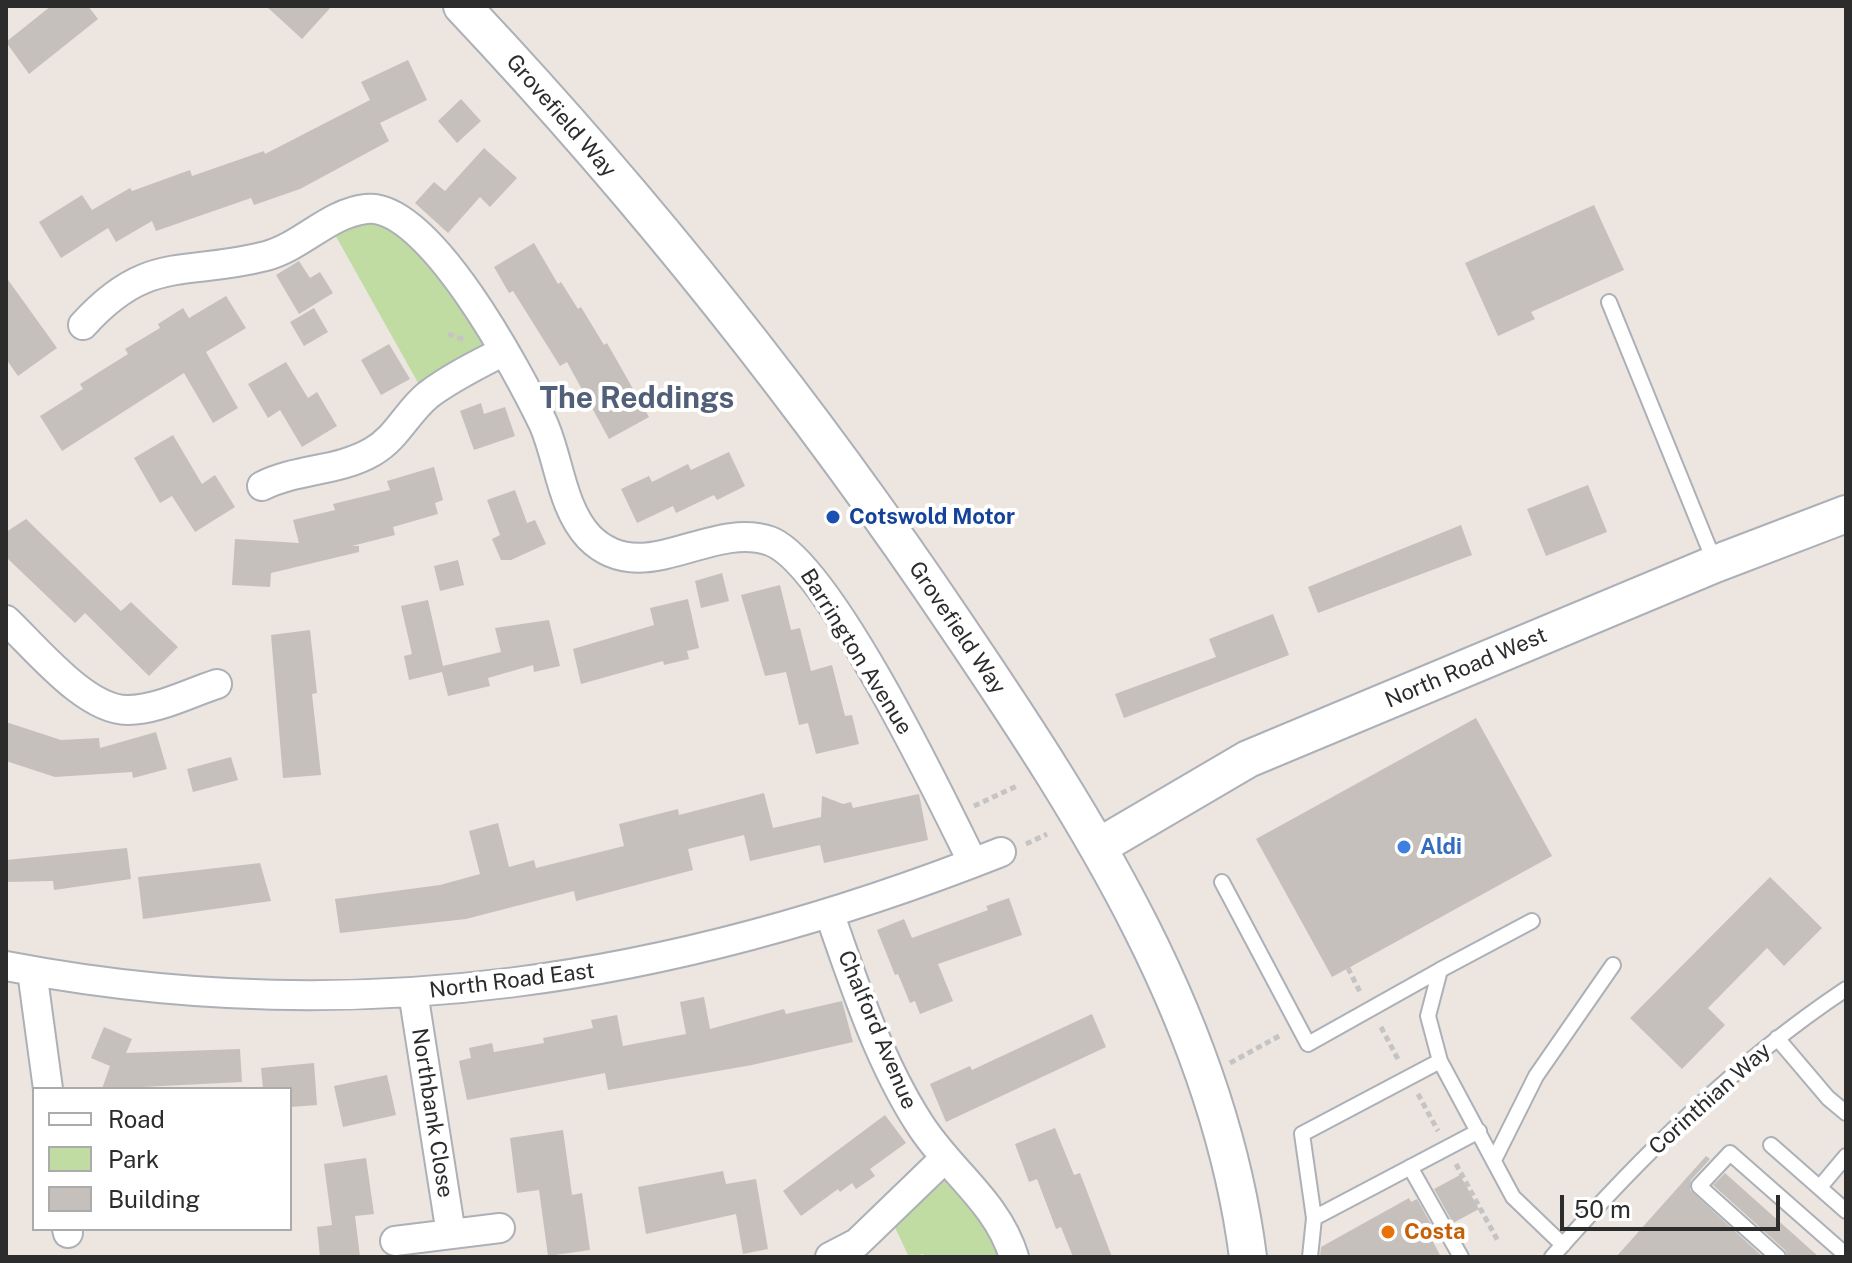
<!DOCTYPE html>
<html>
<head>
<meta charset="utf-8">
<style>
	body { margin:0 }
	#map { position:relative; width:1852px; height:1263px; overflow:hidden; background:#ece5e0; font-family:"Public Sans",sans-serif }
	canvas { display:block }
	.frame { position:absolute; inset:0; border:8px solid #2c2c2c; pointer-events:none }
	.legend { position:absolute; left:32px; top:1087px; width:260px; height:144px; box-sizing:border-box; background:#fff; border:2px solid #ababab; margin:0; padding:10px 14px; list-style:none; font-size:24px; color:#2c2c2c }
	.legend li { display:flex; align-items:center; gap:16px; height:40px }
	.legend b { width:40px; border:2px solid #ababab }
	.scale { position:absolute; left:1560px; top:1195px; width:220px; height:36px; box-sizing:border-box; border:4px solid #2c2c2c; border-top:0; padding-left:10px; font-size:24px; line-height:28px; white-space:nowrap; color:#2c2c2c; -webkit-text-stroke:6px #fff; paint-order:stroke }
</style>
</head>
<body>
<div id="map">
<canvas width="1852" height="1263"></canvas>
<div class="frame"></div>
<ul class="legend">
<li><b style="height:10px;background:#fff"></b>Road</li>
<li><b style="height:22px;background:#c0dca3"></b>Park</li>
<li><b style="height:22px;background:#c5c0bb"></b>Building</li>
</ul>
<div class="scale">50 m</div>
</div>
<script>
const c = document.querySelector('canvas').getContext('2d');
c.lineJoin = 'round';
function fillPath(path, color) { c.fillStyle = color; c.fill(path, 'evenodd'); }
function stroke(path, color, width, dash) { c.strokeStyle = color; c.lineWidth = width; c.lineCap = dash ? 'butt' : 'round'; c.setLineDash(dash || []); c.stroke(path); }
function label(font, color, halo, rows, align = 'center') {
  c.font = font + ' "Public Sans",sans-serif'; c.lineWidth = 8; c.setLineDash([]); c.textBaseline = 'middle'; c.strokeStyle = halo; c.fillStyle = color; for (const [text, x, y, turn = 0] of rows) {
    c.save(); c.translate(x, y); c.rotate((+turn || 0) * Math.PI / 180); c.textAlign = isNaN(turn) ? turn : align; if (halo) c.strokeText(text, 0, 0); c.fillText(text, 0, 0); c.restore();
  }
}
fillPath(new Path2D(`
	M 384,211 L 502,352 L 426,397 L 329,224 Z
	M 944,1159 L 1014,1257 L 925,1257 L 923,1254 L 909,1257 L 889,1215 Z`), '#c0dca3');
fillPath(new Path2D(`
	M 51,6 L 88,6 L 98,19 L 29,74 L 6,42 Z
	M 266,6 L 332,6 L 302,39 Z
	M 408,60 L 427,100 L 380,123 L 389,141 L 300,189 L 254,205 L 251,198 L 156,231 L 152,221 L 116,242 L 108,228 L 61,258 L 39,222 L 82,195 L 92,210 L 130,188 L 132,191 L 190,170 L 192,176 L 264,151 L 265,154 L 370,100 L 361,82 Z
	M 461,99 L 481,121 L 457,143 L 438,121 Z
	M 484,148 L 517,178 L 490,207 L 480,197 L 448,233 L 415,203 L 434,182 L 445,191 Z
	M 1594,205 L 1624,270 L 1531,312 L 1535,319 L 1498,336 L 1465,263 Z
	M 534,243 L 558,284 L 561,282 L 578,309 L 581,307 L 604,345 L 607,343 L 649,417 L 609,439 L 567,362 L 560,366 L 513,291 L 509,293 L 494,267 Z
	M 299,261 L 310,278 L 320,272 L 333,293 L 299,314 L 276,275 Z
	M 6,277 L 57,348 L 18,376 L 6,359 Z
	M 226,296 L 246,328 L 206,352 L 238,408 L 213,423 L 184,373 L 62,451 L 40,416 L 83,389 L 80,384 L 128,354 L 125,349 L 160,328 L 158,324 L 183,308 L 189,318 Z
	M 314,308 L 328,332 L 304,346 L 290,322 Z
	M 389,344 L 410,379 L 381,395 L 361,360 Z
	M 286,362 L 308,398 L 317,392 L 337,426 L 302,447 L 280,410 L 268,418 L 248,384 Z
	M 481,403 L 484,414 L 505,407 L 515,436 L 474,450 L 460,411 Z
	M 173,435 L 202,484 L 215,475 L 235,507 L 195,532 L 172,496 L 160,503 L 134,458 Z
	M 729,452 L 745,486 L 717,500 L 714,495 L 676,513 L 673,506 L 637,523 L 621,489 L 649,476 L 652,482 L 688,464 L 691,470 Z
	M 434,467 L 443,500 L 435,503 L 438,514 L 393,527 L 395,535 L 352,546 L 359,546 L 359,552 L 271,573 L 270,587 L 232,585 L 235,539 L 299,543 L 293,520 L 335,510 L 333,504 L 390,490 L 387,481 Z
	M 1588,485 L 1607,532 L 1546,556 L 1527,509 Z
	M 515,490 L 527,523 L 535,520 L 546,544 L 511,560 L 501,560 L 492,539 L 500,535 L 487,500 Z
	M 26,519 L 121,611 L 131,602 L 178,647 L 149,676 L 85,613 L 75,623 L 6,557 L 6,532 Z
	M 1461,525 L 1472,555 L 1318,613 L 1308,587 Z
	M 458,560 L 464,585 L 440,591 L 434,566 Z
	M 722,573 L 729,601 L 701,608 L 695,581 Z
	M 780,585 L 791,630 L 800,628 L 811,671 L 832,665 L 845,716 L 852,715 L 859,744 L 816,754 L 808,723 L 799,725 L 786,672 L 765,676 L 741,595 Z
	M 688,599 L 699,648 L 687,651 L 689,659 L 664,665 L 663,661 L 581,684 L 573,649 L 654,625 L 650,608 Z
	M 428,600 L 443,666 L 501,652 L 495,628 L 549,620 L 560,666 L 534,672 L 533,665 L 488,678 L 490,686 L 448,696 L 442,672 L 409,680 L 404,656 L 412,654 L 401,606 Z
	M 1273,614 L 1289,655 L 1124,718 L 1115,694 L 1216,657 L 1209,639 Z
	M 310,630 L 317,693 L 312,694 L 321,775 L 283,778 L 271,635 Z
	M 1476,718 L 1552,856 L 1332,977 L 1256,839 Z
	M 6,722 L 61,740 L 99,738 L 100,748 L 156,732 L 167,769 L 133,778 L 132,772 L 55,777 L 6,761 Z
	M 231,757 L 238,780 L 193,792 L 187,769 Z
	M 764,793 L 773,828 L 821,817 L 822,796 L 843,804 L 851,802 L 853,808 L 919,794 L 928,840 L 824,863 L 820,845 L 750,861 L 744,835 L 688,849 L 693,870 L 576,901 L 574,891 L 466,919 L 340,933 L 335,899 L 440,885 L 480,874 L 469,831 L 498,823 L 509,867 L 534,860 L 536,868 L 624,846 L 619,824 L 678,809 L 679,815 Z
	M 127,848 L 131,879 L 54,890 L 53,881 L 6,882 L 6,860 Z
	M 260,863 L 271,901 L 143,919 L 138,877 Z
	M 1770,877 L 1822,928 L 1784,966 L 1767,948 L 1708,1008 L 1725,1025 L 1682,1069 L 1630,1018 Z
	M 1009,898 L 1022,935 L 938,964 L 953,1001 L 920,1014 L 915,1001 L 910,1003 L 898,974 L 895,975 L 877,930 L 904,919 L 912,938 L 988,910 L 986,906 Z
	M 704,997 L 710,1029 L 784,1009 L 786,1014 L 842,1001 L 853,1042 L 752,1065 L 608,1090 L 605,1073 L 467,1100 L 459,1061 L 471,1058 L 469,1048 L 492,1043 L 494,1052 L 544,1043 L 543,1038 L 593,1028 L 591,1020 L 617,1015 L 623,1046 L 686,1034 L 680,1002 Z
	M 1092,1014 L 1106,1047 L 946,1122 L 930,1084 L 970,1066 L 972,1070 Z
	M 104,1027 L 132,1039 L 126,1053 L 240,1049 L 242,1082 L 102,1089 L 110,1066 L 91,1058 Z
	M 314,1063 L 317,1105 L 290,1107 L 290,1089 L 263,1089 L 261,1068 Z
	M 387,1075 L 396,1115 L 343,1127 L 334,1086 Z
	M 885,1115 L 906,1143 L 870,1169 L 875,1176 L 856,1189 L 852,1183 L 840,1192 L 838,1189 L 801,1216 L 783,1191 Z
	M 1055,1128 L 1074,1175 L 1080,1173 L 1112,1257 L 1073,1257 L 1061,1227 L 1056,1229 L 1037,1179 L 1029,1182 L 1015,1144 Z
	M 563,1130 L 572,1195 L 582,1193 L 590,1250 L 548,1256 L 539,1190 L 517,1193 L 510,1138 Z
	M 1706,1156 L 1710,1159 L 1691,1180 L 1690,1190 L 1763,1257 L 1616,1257 Z
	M 366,1158 L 374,1214 L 355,1216 L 360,1257 L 320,1257 L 317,1227 L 332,1225 L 324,1164 Z
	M 723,1171 L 726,1184 L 756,1179 L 768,1249 L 743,1254 L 736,1214 L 646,1234 L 638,1187 Z
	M 1725,1173 L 1819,1257 L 1788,1257 L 1785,1250 L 1713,1185 Z
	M 1460,1175 L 1479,1209 L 1453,1223 L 1434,1189 Z
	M 1409,1198 L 1411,1202 L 1417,1199 L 1436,1233 L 1430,1236 L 1441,1257 L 1320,1257 L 1321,1247 Z`), '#c5c0bb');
const service = new Path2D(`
	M 1609,302 L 1715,563
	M 1222,882 L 1308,1044 L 1440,970 L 1428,1016 L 1440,1061 L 1513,1197 L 1563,1245
	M 1440,970 L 1532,921
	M 1777,1038 L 1828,1098 L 1846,1113
	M 1771,1145 L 1846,1211
	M 1494,1160 L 1536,1076 L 1613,965
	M 1410,1167 L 1461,1257
	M 1820,1187 L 1846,1156
	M 1314,1218 L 1479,1131
	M 1310,1257 L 1314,1218 L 1302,1134 L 1440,1061
	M 1552,1257 C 1640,1157 1735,1063 1846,989
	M 1778,1257 L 1699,1186 L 1730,1153 L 1846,1255`);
const minor = new Path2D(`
	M 83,325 C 148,253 185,277 266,256 C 301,247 329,213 366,209 C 428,201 519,373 543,423 C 559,458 561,507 589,537 C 642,591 710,520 770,541 C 828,562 942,800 973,863
	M 262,486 C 298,468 337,472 372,452 C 397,438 407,412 428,395 C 450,378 477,365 502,352
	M 6,620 C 35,647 86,711 128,710 C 157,710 189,693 217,684
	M 830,915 C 854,984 879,1061 919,1123 C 949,1171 997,1201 1014,1257
	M 6,966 C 354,1033 675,981 1001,852
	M 32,971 L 48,1089
	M 413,992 L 451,1234
	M 67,1229 L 68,1233
	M 395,1241 L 500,1228
	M 830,1257 L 857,1243 L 944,1159`);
const tertiary = new Path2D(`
	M 462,6 C 644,199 810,408 958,628 C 1088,820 1218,1022 1248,1257
	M 1098,847 L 1248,759 L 1715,564 L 1846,514`);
stroke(service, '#acb0b7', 18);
stroke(minor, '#acb0b7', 32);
stroke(tertiary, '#acb0b7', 40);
stroke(new Path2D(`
	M 448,334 L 465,340
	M 974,806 L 1017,786
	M 1026,844 L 1047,834
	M 1348,968 L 1360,992
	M 1381,1027 L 1399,1061
	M 1230,1063 L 1281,1035
	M 1418,1094 L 1438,1131
	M 1456,1164 L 1498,1241`), '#c4c4c4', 5, [6, 4]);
stroke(service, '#fff', 14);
stroke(minor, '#fff', 28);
stroke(tertiary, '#fff', 36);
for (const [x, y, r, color] of [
	[833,517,8,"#1a4fb4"],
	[1404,847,8,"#3f7fe0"],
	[1388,1232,8,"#e8710a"]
]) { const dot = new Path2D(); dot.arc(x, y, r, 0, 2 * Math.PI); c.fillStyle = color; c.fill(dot); stroke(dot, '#fff', 3); }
label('22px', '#2c2c2c', '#fff', [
	["Grovefield Way",561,116,49],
	["Grovefield Way",957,628,56],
	["Barrington Avenue",856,652,58],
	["North Road West",1466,668,-23],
	["North Road East",512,981,-7],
	["Chalford Avenue",877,1030,67],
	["Corinthian Way",1710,1099,-42],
	["Northbank Close",432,1113,81]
]);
label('bold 22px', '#164399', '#fff', [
	["Cotswold Motor",849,517]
], 'left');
label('bold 22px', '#366cbe', '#fff', [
	["Aldi",1420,847]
], 'left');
label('bold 22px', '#c56008', '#fff', [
	["Costa",1404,1232]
], 'left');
label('bold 30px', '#515f78', '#fff', [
	["The Reddings",637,399]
]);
</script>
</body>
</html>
